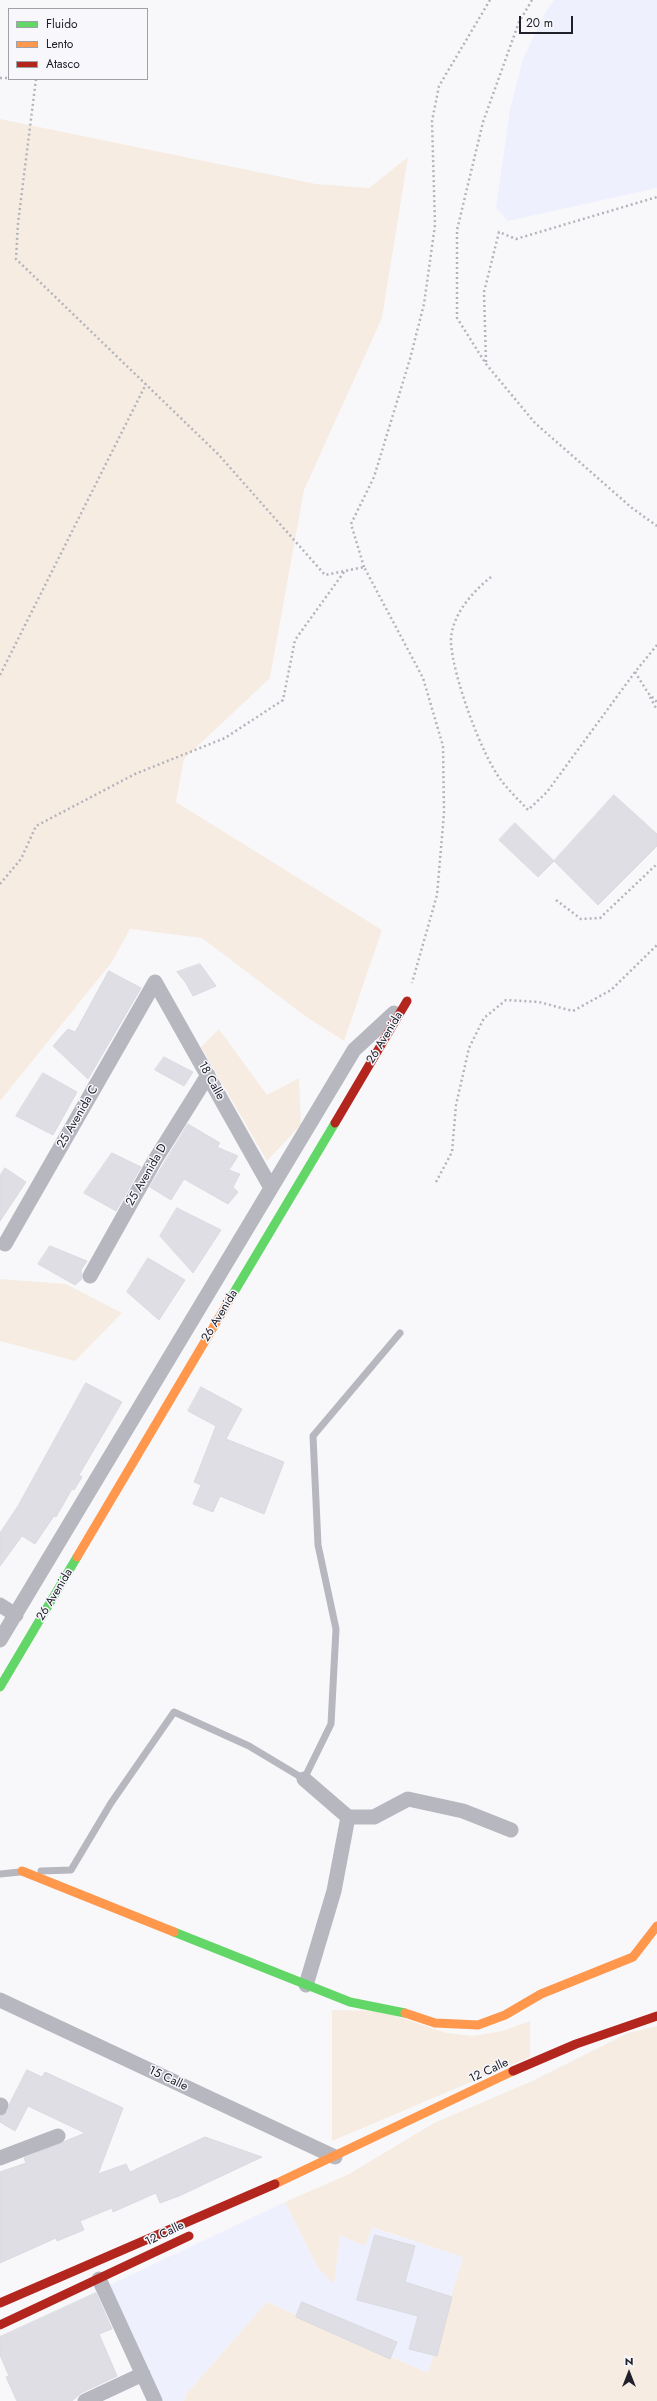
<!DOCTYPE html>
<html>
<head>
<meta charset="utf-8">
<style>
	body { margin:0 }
	#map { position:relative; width:657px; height:2401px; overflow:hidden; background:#f8f8fb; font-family:Jost,sans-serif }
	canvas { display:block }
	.legend { position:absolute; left:8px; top:8px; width:140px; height:72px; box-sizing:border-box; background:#f7f7fc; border:1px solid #a1a1a8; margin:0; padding:5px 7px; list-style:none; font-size:12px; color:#20202a }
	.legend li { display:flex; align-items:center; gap:8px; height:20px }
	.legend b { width:20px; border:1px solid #a1a1a8 }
	.north { position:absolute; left:609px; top:2353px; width:40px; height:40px; -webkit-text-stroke:3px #f7f7fc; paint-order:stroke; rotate:0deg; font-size:11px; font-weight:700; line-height:16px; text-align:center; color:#20202a }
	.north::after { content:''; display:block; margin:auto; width:14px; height:18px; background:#20202a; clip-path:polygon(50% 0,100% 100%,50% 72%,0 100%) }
	.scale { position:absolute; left:519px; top:16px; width:54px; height:18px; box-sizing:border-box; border:2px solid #20202a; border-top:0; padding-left:5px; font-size:12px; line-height:14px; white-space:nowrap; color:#20202a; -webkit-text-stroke:3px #f7f7fc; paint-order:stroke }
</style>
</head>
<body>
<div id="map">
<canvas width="657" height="2401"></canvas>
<ul class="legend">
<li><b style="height:5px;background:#63d668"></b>Fluido</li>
<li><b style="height:5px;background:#ff974d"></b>Lento</li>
<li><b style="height:5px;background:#b3261e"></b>Atasco</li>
</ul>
<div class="north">N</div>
<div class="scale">20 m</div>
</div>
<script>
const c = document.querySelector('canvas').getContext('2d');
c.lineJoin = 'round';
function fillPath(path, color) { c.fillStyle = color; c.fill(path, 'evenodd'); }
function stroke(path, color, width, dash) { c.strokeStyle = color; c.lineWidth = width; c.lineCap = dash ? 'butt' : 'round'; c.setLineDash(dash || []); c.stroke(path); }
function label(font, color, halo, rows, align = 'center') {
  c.font = font + ' Jost,sans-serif'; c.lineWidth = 3; c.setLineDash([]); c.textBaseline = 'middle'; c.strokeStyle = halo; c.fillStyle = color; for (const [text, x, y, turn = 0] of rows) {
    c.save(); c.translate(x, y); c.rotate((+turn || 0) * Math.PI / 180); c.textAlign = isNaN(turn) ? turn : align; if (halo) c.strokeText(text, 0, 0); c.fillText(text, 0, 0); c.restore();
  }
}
fillPath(new Path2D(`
	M 554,0 L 657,0 L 657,188 L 508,221 L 496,208 L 510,109 L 523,59 L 546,11 Z
	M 285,2202 L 318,2268 L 334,2283 L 340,2235 L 371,2227 L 463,2257 L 428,2373 L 267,2302 L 187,2393 L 184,2401 L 158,2401 L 105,2287 Z`), '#eff0fd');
fillPath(new Path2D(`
	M 0,119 L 316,184 L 369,188 L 408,157 L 382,318 L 304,490 L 270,678 L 184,759 L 176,802 L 382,930 L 344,1041 L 305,1016 L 202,938 L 130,929 L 112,962 L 0,1101 Z
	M 219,1029 L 267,1095 L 299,1078 L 301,1125 L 267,1161 L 201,1047 Z
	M 0,1279 L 66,1284 L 122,1313 L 75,1361 L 0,1341 Z
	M 332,2010 L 381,2011 L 447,2033 L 473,2036 L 502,2031 L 530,2021 L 530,2057 L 332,2141 Z
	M 657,2026 L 657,2401 L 184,2401 L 187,2393 L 267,2302 L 428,2373 L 463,2257 L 372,2227 L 365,2246 L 340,2235 L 334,2284 L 318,2268 L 285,2202 L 349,2174 L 434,2123 L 532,2081 L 628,2033 Z`), '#f7ece2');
const building = new Path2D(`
	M 614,795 L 657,834 L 657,846 L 598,905 L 554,861 Z
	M 515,823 L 554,861 L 538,877 L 499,840 Z
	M 200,964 L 216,986 L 193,996 L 186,983 L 177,972 Z
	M 109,971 L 141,988 L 88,1079 L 53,1046 L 68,1029 L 75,1032 Z
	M 164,1057 L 193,1072 L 184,1086 L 155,1070 Z
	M 43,1073 L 77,1092 L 53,1135 L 16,1116 Z
	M 188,1124 L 220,1143 L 217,1147 L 238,1156 L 229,1170 L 240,1174 L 233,1187 L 238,1192 L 228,1204 L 184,1179 L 171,1200 L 150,1187 Z
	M 112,1153 L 141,1167 L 116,1211 L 84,1193 Z
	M 5,1168 L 26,1182 L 0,1221 L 0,1176 Z
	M 177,1208 L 221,1230 L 193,1273 L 160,1236 Z
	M 50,1246 L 87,1261 L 81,1270 L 82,1279 L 75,1285 L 38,1264 Z
	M 148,1258 L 185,1280 L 159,1320 L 127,1292 Z
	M 86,1383 L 122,1402 L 79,1475 L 82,1477 L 74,1490 L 72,1489 L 56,1517 L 54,1516 L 35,1544 L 22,1536 L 0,1566 L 0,1533 L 18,1506 Z
	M 201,1387 L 242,1409 L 226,1439 L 284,1462 L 264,1514 L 220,1496 L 213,1512 L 193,1504 L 201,1485 L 194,1482 L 216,1426 L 188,1411 Z
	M 27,2070 L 42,2077 L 45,2072 L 123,2108 L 98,2174 L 126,2164 L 130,2172 L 205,2137 L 262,2157 L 179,2196 L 160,2203 L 156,2193 L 113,2212 L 112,2208 L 80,2221 L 84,2230 L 57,2241 L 56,2238 L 0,2263 L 0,2172 L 26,2163 L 24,2158 L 85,2133 L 28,2106 L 15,2131 L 0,2122 L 0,2117 L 8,2111 L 10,2103 Z
	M 375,2235 L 415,2246 L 405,2282 L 452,2297 L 437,2356 L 409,2349 L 418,2316 L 357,2300 Z
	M 96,2293 L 112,2329 L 99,2334 L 117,2376 L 81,2393 L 72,2401 L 17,2401 L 6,2377 L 9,2376 L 0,2355 L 0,2337 Z
	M 302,2302 L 397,2342 L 390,2359 L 296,2317 Z`);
fillPath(building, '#dedee4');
stroke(building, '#dadae1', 1);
stroke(new Path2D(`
	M 532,0 L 519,22 L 483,122 L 457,230 L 457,318 L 486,364 L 535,423 L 632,508 L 657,526
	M 0,78 L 9,78
	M 36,79 L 18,223 L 16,259 L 218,454 L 325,575 L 364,567 L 423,678 L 443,746 L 444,813 L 437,895 L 412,983
	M 486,362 L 484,292 L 499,232 L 516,239 L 657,197
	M 364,567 L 351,524 L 374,477 L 410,359 L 424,304 L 435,225 L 432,121 L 439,86 L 490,0
	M 491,577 C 472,592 450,617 451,643 C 453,676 481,754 501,780 C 509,791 519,800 528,810 L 547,792 L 635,672 L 657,645
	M 635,672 L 648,693 L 657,702
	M 0,675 L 146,384
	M 650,697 L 657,710
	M 0,884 L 21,859 L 36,826 L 135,774 L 225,738 L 283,700 L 295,640 L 344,572
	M 556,900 L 581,919 L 600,918 L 657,864
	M 436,1182 L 452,1152 L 456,1105 L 469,1048 L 484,1018 L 506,1000 L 539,1002 L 573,1011 L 611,990 L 657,945`), '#b3b4bb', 2.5, [2, 3]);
stroke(new Path2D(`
	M 41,1871 L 71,1870 L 111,1803 L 174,1712 L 249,1746 L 304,1779 L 331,1724 L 336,1629 L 318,1545 L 313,1436 L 400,1333
	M 0,1874 L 20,1872`), '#b7b7c0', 7);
stroke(new Path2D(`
	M 5,1244 L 155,982 L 271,1188
	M 90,1276 L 155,1160 L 208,1075
	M 0,1605 L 16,1615
	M 0,1640 L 354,1050 L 394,1013
	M 304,1779 L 348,1817
	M 306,1985 L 334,1891 L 348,1817 L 374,1817 L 408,1799 L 463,1811 L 511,1830
	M 0,2000 L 335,2157
	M 0,2108 L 1,2105
	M 0,2158 L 58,2136
	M 99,2279 L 155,2401
	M 85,2401 L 143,2374`), '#b7b7c0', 15);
stroke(new Path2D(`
	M 230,1299 L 335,1123
	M 0,1687 L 77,1557
	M 174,1932 L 350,2002 L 405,2013`), '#63d668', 9);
stroke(new Path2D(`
	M 77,1557 L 230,1299
	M 22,1871 L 174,1932
	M 405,2013 L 435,2023 L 478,2025 L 505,2015 L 541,1994 L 633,1957 L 657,1926
	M 275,2184 L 513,2071`), '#ff974d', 9);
stroke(new Path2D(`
	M 335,1123 L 407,1001
	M 513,2071 L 576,2044 L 657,2016
	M 0,2303 L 275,2184
	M 0,2325 L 189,2236`), '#b3261e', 9);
label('12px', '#20202a', '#f7f7fc', [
	["26 Avenida",385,1038,-59],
	["18 Calle",211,1081,61],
	["25 Avenida C",78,1117,-60],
	["25 Avenida D",147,1175,-60],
	["26 Avenida",220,1316,-59],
	["26 Avenida",55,1595,-59],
	["12 Calle",489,2071,-25],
	["15 Calle",168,2079,25],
	["12 Calle",165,2234,-26]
]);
</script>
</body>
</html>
